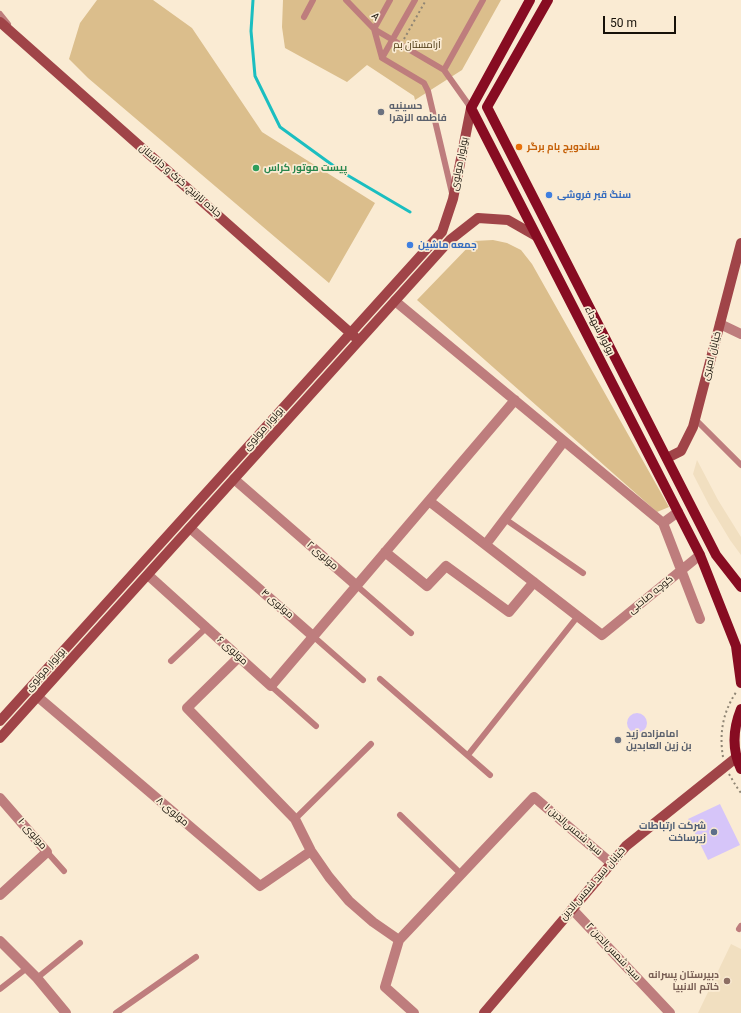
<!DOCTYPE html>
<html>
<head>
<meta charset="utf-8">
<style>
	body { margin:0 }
	#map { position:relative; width:741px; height:1013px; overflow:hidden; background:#faebd3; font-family:Roboto,sans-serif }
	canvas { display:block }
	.scale { position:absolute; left:603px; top:16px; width:73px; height:18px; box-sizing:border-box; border:2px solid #161109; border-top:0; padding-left:5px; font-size:12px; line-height:14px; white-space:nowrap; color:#161109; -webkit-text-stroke:3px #faebd3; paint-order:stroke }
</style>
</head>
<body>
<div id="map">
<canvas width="741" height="1013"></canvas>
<div class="scale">50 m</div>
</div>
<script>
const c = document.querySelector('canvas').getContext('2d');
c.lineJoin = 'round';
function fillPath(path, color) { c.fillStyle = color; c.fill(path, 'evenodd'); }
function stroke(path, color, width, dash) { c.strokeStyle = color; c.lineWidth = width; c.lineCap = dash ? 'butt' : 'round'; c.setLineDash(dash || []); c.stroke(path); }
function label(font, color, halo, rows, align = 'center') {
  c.font = font + ' Roboto,Cairo,sans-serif'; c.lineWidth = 3.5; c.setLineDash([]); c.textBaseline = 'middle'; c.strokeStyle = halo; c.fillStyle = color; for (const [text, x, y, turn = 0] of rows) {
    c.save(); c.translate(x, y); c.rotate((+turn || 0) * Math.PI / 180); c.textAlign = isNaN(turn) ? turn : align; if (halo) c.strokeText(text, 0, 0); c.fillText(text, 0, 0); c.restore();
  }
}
fillPath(new Path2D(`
	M 697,460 L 718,500 L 741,537 L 741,555 L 730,540 L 709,505 L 693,474 Z
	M 731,944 L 741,949 L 741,1013 L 698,1013 Z`), '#f1dfc0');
fillPath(new Path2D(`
	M 97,0 L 153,0 L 192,28 L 262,132 L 375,203 L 329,283 L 88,78 L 69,59 L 80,23 Z
	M 283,0 L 501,0 L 462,70 L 415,100 L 414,96 L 367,65 L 347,82 L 285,48 L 282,27 Z
	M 493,240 L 507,243 L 521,250 L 532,264 L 669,507 L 657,512 L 417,300 L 474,241 Z`), '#dbbe8c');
stroke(new Path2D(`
	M 253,0 L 251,31 L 255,76 L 280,127 L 342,172 L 410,212`), '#1bbec0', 3);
fillPath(new Path2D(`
	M627 723a10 10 0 1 1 20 0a10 10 0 1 1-20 0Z
	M 720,804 L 740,845 L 708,860 L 688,819 Z`), '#d6c5f9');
stroke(new Path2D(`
	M 404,39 L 426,0
	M 723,757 C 719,733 723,711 737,691
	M 729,774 L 736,786 L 741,793`), '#8f8574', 2, [2, 3]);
stroke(new Path2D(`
	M 346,0 L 374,29 L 390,0
	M 415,0 L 382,58 L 374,29 L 444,70 L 471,108
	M 0,14 L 8,24
	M 304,17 L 313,0
	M 382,58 L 424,83 L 428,91 L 452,193
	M 444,70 L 483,0
	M 695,419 L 741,465
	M 505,519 L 583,573
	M 357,586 L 411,633
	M 314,637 L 363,680
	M 171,661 L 206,628
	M 380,679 L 490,775
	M 271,686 L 316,726
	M 468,755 L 578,616
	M 400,815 L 461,874
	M 295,819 L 371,744
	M 47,852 L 64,871
	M 739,929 L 741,926
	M 37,978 L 80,943
	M 0,989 L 27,968
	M 116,1013 L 196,957`), '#be7d7d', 6);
stroke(new Path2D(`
	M 395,301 L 663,523 L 700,619
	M 720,324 L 741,334
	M 234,479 L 357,586
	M 429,501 L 602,635 L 700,555
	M 663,523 L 678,512
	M 190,528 L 314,637
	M 486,544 L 564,441
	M 385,552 L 427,586 L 446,566 L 509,612 L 534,582
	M 148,575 L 271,686 L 515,400
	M 239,657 L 187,708 L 295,819 L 311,851 L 329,877 L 349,901 L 373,922 L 399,940
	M 38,697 L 260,886 L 311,851
	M 0,798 L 47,852 L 0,895
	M 572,909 L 670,1013
	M 0,941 L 37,978 L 66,1013
	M 414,1013 L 385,987 L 399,940 L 534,797 L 611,863`), '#be7d7d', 10);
stroke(new Path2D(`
	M 0,22 L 355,337
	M 667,458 L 681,451 L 693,427 L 741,243
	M 0,721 L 442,232 L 453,199 L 471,108
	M 0,738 L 450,240 L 478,218 L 508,220 L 536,236
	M 484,1013 L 626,846 L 737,757`), '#a04448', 10);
stroke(new Path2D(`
	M 530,0 L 471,108 L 700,555 L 736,646 L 741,683
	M 548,0 L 487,107 L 716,555 L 741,587
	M 741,709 C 733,729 732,750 741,769`), '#870c22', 10);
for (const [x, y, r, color] of [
	[381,112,4,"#6b7280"],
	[519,147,4,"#e8710a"],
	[256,168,4,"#2e9e5b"],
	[549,195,4,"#3f7fe0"],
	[410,245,4,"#3f7fe0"],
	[618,740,4,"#6b7280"],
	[714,832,4,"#5c6f8a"],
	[727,981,4,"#8d6e63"]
]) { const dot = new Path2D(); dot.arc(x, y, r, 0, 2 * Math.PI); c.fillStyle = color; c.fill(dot); stroke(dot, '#faebd3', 1.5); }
label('10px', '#161109', '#faebd3', [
	["A",375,17,46],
	["بولوار مولوی",460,164,-79],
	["جاده نارتیچ، کرک و دارستان",180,181,41],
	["بولوار شهداء",599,331,63],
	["خیابان امیری",712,356,-76],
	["بولوار مولوی",264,429,-48],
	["مولوی ۲",322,556,41],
	["کوچه صاحبی",651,595,-39],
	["مولوی ۴",277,604,41],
	["مولوی ۶",232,651,42],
	["بولوار مولوی",46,670,-48],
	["مولوی ۸",172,812,40],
	["سید شمس‌الدین ۱",573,830,41],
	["مولوی ۱۰",32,834,49],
	["خیابان سید شمس‌الدین",593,884,-49],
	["سید شمس‌الدین ۲",613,952,47]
]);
label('10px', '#48340e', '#faebd3', [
	["آرامستان بم",417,45]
]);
label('bold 10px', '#5b616d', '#faebd3', [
	["حسینیه",389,106],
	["فاطمه الزهرا",389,118],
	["امامزاده زید",626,734],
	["بن زین العابدین",626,746]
], 'left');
label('bold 10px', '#c56008', '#faebd3', [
	["ساندویچ بام برگر",527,147]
], 'left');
label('bold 10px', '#27864d', '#faebd3', [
	["پیست موتور کراس",264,168]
], 'left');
label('bold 10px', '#366cbe', '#faebd3', [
	["سنگ قبر فروشی",557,195],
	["جمعه ماشین",418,245]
], 'left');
label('bold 10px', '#4e5e75', '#faebd3', [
	["شرکت ارتباطات",706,826],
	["زیرساخت",706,838]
], 'right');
label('bold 10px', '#785e54', '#faebd3', [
	["دبیرستان پسرانه",719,975],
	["خاتم الانبیا",719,987]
], 'right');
</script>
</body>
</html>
